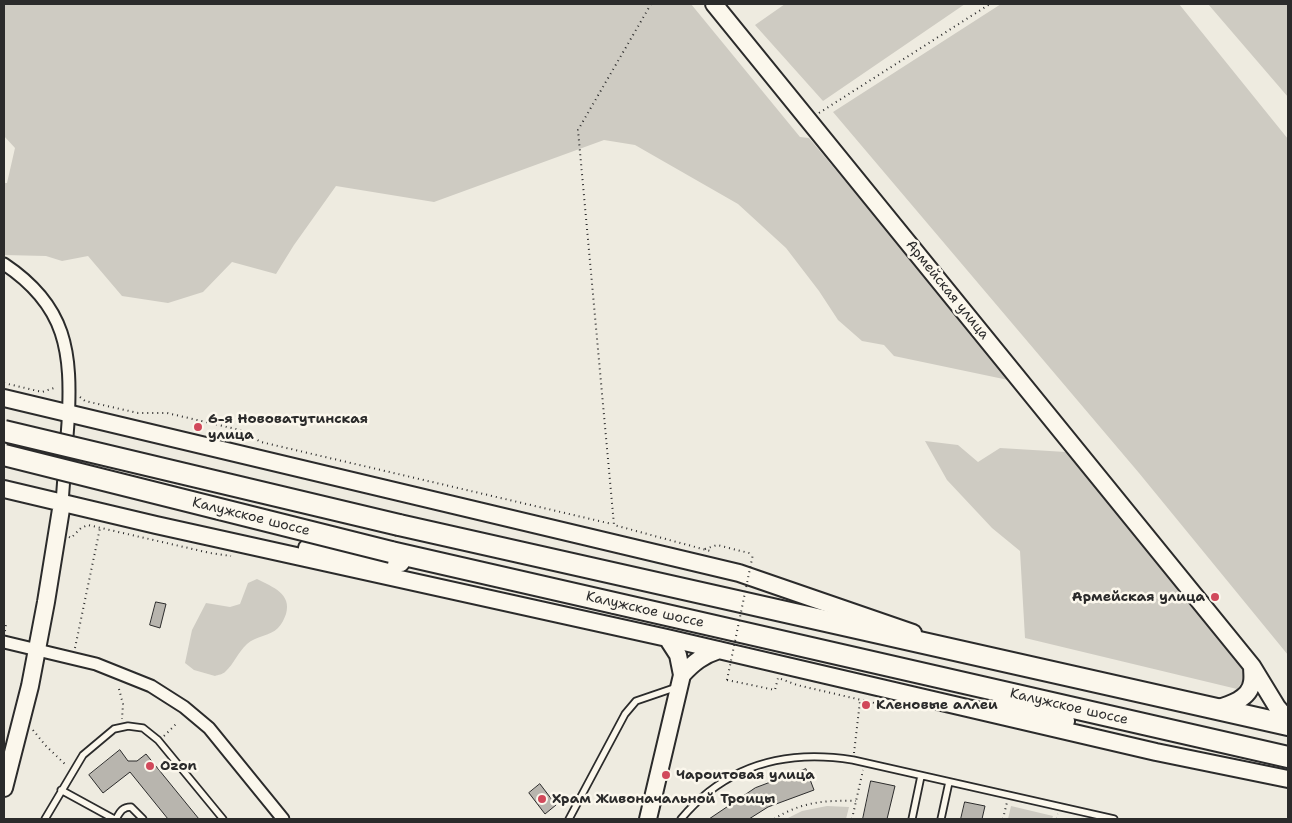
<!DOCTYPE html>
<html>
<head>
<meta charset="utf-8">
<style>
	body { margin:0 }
	#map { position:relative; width:1292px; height:823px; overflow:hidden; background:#eeebe0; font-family:"Shantell Sans",sans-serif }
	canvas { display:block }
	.frame { position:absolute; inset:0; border:5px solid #2b2b2b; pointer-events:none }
</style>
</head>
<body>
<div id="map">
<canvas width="1292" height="823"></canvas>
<div class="frame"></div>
</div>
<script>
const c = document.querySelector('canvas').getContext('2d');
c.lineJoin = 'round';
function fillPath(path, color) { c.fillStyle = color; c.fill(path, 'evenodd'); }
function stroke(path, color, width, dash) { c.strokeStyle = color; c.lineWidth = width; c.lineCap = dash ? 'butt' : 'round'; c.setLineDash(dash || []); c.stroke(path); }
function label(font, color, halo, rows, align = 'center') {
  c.font = font + ' "Shantell Sans",sans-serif'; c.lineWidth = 5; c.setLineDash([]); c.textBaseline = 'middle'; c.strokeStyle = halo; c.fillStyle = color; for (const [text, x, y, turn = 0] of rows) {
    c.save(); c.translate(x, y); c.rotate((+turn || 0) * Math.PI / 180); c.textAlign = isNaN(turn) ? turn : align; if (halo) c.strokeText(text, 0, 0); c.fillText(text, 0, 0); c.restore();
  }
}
fillPath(new Path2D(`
	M 4,4 L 691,4 L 800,137 L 809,138 L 1013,381 L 894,356 L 884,345 L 862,341 L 838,320 L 819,291 L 786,248 L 738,204 L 635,145 L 604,140 L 434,202 L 336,186 L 294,245 L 276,274 L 232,262 L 203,292 L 168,303 L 122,296 L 88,256 L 62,261 L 46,256 L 4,255 L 4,183 L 7,183 L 15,148 L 4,136 Z
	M 785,4 L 965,4 L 823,101 L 755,25 Z
	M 1001,4 L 1179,4 L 1288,139 L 1288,655 L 1139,473 L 833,112 Z
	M 1208,4 L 1288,4 L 1288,97 Z
	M 925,441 L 958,445 L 978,462 L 1000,448 L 1066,452 L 1084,461 L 1250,671 L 1237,689 L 1025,638 L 1020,551 L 992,528 L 947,480 Z
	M 257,579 C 273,587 292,594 286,614 C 284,619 282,624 278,628 C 270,636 256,636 247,644 C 238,652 234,664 225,672 C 223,674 218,675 215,676 L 194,670 L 185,663 L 192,630 L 206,603 L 230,607 L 240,604 L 248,583 Z
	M 827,806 L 849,807 L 846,819 L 786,819 L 802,811 Z
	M 1011,806 L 1053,816 L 1052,819 L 1008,819 Z`), '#cecbc2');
const building = new Path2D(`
	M 156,602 L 166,604 L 160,628 L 150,625 Z
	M 120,750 L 128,761 L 137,761 L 146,754 L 199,819 L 168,819 L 130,772 L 103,793 L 89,775 Z
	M 806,769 L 814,790 L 768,807 L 749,819 L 709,819 L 755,788 Z
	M 871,781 L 895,786 L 887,819 L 863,819 Z
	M 540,784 L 556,805 L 545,814 L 529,793 Z
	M 965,802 L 985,806 L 982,819 L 961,819 Z`);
fillPath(building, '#b8b5ae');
stroke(building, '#2b2b2b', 1);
const lane = new Path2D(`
	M 61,790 L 114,819
	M 45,819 L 83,755 L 114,729 L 128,726 L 143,728 L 158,740 L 223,819
	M 116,819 C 120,812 122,807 131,807 L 143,819
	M 569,819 L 625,714 L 636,701 L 677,687
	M 681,819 C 726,765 785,749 853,760 L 1114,819
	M 912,819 L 921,776
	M 941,819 L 949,782`);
const street = new Path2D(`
	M 4,264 C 67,306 72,352 68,423 C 66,450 64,476 62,503
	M 4,642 L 96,664 L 151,686 L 184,707 L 209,728 L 283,819`);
const secondary = new Path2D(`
	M 714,4 L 1252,666 L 1277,707 L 1288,720
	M 4,398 L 739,573 L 913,633
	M 4,489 L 156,525 L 667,638 L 1156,752 L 1288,779
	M 307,548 L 401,563
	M 682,675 C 693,663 703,655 719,650
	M 1002,700 L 1066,721
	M 1215,709 C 1229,705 1250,699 1252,682 C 1253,677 1252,671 1252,666
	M 4,788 L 30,686 L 46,602 L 62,503
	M 648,819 L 682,675 L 678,655 L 667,638`);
const highway = new Path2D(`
	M 399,525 L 1288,725
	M 391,552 L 1288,757`);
stroke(lane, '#2b2b2b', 9);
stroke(street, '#2b2b2b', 15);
stroke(secondary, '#2b2b2b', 20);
stroke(highway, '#2b2b2b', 24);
stroke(new Path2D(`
	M 651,4 L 578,130 L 614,525 L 710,551
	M 819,113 L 990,4
	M 4,383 L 42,392 L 54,388 L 57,389
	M 80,397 L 85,401 L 138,413 L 167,413 L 240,430 L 261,442 L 612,524
	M 69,537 L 71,538 L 81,528 L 88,525 L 210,553 L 231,556
	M 705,549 L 717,545 L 753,554
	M 5,631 L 6,624
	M 75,648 L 100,528
	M 781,679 L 797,685 L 883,705 L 898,706
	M 727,680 L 775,690 L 778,678
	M 119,689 L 123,704 L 122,719
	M 33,730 L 45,745 L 67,766
	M 164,736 L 177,723
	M 854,753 L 860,701
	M 774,819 C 801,802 825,800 856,801
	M 852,819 L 863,770
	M 1003,819 L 1007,802
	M 1057,819 L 1058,814`), '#2b2b2b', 2, [1, 4]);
stroke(lane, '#fbf7ec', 5.5);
stroke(street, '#fbf7ec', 11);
stroke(secondary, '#fbf7ec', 16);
stroke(highway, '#fbf7ec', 20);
const highwayBridge = new Path2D(`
	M 4,431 L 399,525
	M 4,455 L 391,552`);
stroke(highwayBridge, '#2b2b2b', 24, []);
stroke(new Path2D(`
	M 727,680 L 753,554`), '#2b2b2b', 2, [1, 4]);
stroke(highwayBridge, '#fbf7ec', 20);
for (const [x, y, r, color] of [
	[198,427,5,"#d1495b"],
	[1215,597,5,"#d1495b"],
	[866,705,5,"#d1495b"],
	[150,766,5,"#d1495b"],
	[666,775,5,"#d1495b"],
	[542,799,5,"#d1495b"]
]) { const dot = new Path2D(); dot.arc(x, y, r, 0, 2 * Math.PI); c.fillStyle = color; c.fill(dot); stroke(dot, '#fbf7ec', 2); }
label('14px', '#2b2b2b', '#fbf7ec', [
	["Армейская улица",947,290,51],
	["Калужское шоссе",251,517,14],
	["Калужское шоссе",645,610,13],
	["Калужское шоссе",1069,707,13]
]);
label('bold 14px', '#2b2b2b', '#fbf7ec', [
	["6-я Нововатутинская",208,419],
	["улица",208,435],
	["Армейская улица",1205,597,"right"],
	["Кленовые аллеи",876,705],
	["Ozon",160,766],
	["Чароитовая улица",676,775],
	["Храм Живоначальной Троицы",552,799]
], 'left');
</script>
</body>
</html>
